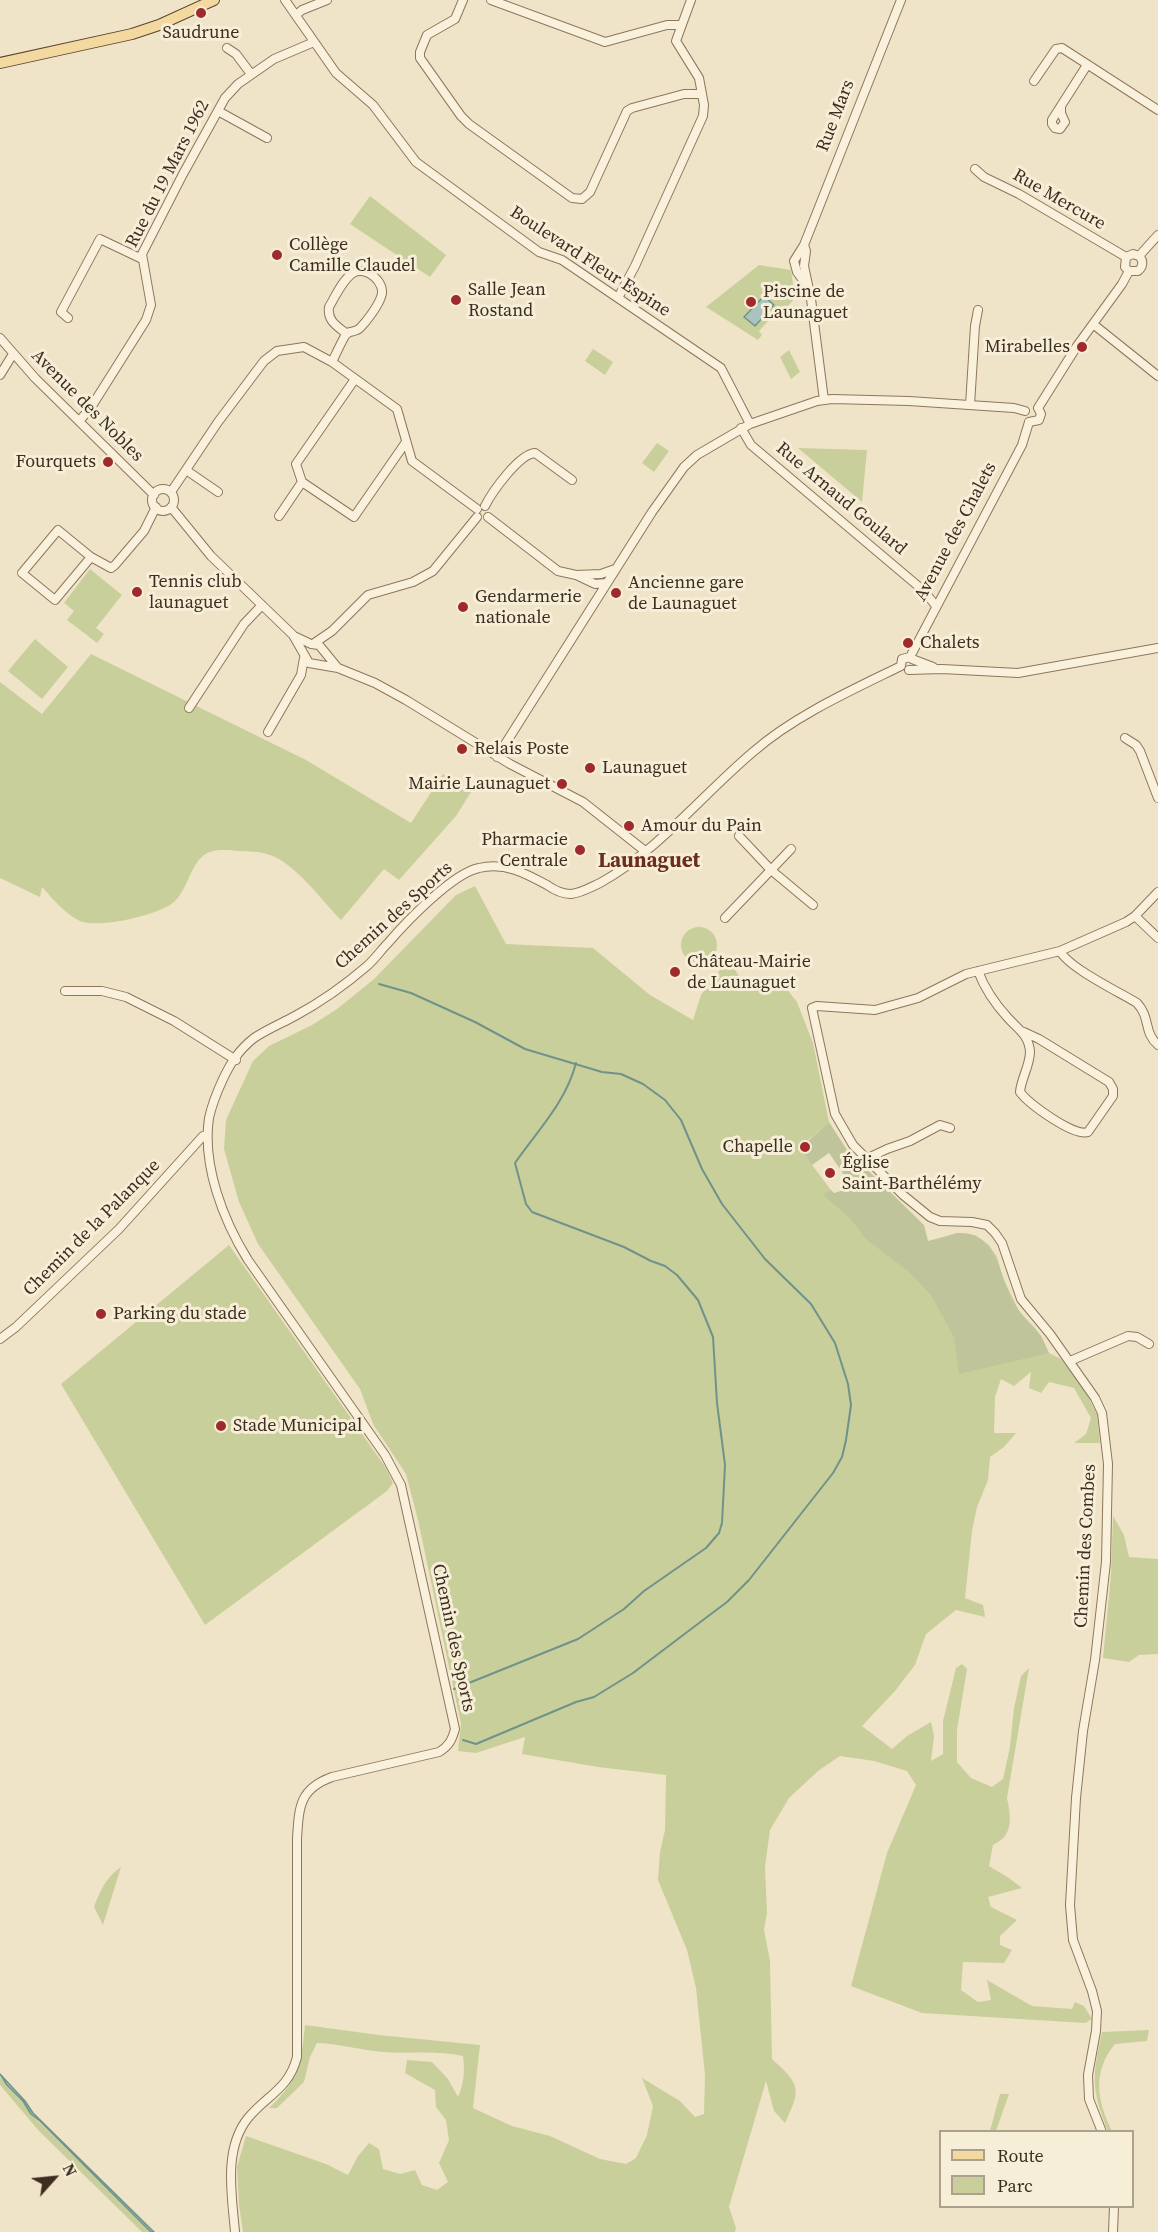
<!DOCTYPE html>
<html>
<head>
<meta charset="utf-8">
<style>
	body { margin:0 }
	#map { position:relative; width:1158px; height:2232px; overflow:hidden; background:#f0e4c8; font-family:"Source Serif 4",serif }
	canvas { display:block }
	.legend { position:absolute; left:939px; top:2130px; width:195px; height:78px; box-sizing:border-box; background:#f7eed8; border:2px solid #ada18e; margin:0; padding:8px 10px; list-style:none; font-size:18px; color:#3d2e20 }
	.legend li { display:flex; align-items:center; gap:12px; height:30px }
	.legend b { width:30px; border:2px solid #ada18e }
	.north { position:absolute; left:24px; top:2148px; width:60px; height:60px; -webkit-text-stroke:4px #f7eed8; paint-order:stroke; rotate:63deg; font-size:16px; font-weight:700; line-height:24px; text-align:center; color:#3d2e20 }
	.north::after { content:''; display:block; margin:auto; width:21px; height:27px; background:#3d2e20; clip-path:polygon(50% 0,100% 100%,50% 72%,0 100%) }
</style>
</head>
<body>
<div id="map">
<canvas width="1158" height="2232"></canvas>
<ul class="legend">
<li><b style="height:8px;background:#f3d9a0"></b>Route</li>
<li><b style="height:16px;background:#c9cf9b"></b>Parc</li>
</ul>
<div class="north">N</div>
</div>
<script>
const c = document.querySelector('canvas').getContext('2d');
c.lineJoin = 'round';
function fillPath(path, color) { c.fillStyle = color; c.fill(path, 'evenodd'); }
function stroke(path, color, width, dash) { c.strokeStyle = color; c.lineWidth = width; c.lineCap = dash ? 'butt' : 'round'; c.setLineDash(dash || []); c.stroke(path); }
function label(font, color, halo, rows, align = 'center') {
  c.font = font + ' "Source Serif 4",serif'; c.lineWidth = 6; c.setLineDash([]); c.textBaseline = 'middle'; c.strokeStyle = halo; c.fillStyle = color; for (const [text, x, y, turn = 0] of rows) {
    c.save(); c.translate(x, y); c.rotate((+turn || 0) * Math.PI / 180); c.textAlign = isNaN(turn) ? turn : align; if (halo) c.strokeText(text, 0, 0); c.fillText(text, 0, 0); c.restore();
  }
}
fillPath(new Path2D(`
	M 370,196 L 446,255 L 430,277 L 350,224 Z
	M 759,265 L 791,270 L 795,298 L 782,313 L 778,310 L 759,331 L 762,335 L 758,340 L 706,307 Z
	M 593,349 L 613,362 L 605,375 L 585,361 Z
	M 789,350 L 800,372 L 791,379 L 780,357 Z
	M 657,443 L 669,451 L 654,472 L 642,463 Z
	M 798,448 L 867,450 L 862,502 Z
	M 90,569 L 122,595 L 96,628 L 104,634 L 97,643 L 67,620 L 74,611 L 64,603 Z
	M 35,639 L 68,667 L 42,699 L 8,671 Z
	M 91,654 L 306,760 L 411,823 L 443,774 L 471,792 L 456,816 L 399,880 L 384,869 L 341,920 C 321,900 294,861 267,854 C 258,851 248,852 239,851 C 228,850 214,848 204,855 C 190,866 188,888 175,901 C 161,915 98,929 80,921 C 65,914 53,899 42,887 L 40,897 L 0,878 L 0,682 L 42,714 Z
	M 475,886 L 506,944 L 593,948 L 650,995 L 693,1020 L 701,995 L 728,959 L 748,990 L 765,989 L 778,978 L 797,1002 L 813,1043 L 829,1122 L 798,1149 L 801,1153 L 803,1153 L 831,1190 L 828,1192 L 909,1272 L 975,1235 L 989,1245 L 997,1257 L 1003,1278 L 1020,1313 L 1040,1336 L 1049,1353 L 1061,1359 L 1084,1389 L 1097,1414 L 1100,1443 L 1074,1443 L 1086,1434 L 1091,1418 L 1074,1388 L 1049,1382 L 1041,1393 L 1029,1388 L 1031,1372 L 1014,1386 L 1001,1379 L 995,1397 L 994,1433 L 1016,1433 L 1004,1447 L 990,1457 L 988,1480 L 977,1507 L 972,1531 L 965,1598 L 983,1605 L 985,1617 L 956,1610 L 926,1634 L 915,1665 L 895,1691 L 862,1726 L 892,1749 L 907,1736 L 931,1722 L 934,1736 L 931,1761 L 943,1754 L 943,1721 L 956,1668 L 962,1664 L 967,1669 L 957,1730 L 957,1762 L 971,1778 L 992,1787 L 1003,1779 L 1010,1747 L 1014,1708 L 1021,1676 L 1029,1668 L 1007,1798 C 1011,1818 1014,1835 993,1845 L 989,1866 L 1009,1878 L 1022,1888 L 988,1897 L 991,1907 L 1017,1920 L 1000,1936 L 1000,1945 L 1012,1950 L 1004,1963 L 963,1962 L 961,1990 L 978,2002 L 991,2000 L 987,1980 L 1032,2006 L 1072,2009 L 1075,2002 L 1084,2006 L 1092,2019 L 1085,2023 L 922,2013 L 851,1986 L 887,1853 L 916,1785 L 907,1771 L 874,1761 L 840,1756 L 818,1771 L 789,1798 L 770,1830 L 765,1867 L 767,1913 L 764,1930 L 770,1961 L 772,2059 C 801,2085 801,2089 785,2123 L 774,2111 L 766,2081 L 729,2207 L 736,2228 L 735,2232 L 243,2232 L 239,2205 L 237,2167 L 246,2136 L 326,2164 L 348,2175 L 358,2156 L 369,2143 L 379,2149 L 383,2169 L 400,2174 L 415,2170 L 422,2185 L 437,2190 L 448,2182 L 439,2163 L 449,2140 L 446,2120 L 436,2107 L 435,2090 L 405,2073 L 407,2060 L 432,2062 L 448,2079 L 458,2097 C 464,2084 465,2070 463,2056 C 437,2050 410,2054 383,2052 C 361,2050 340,2044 317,2043 L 310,2057 L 304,2082 L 277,2108 L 269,2108 C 299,2080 301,2064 305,2025 L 379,2035 L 480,2045 L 473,2108 L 512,2126 L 550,2136 L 600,2159 L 626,2164 L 636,2158 L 647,2135 L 653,2106 L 642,2078 L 680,2101 L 695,2117 L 704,2114 L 705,2075 L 696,1988 L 687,1950 L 658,1880 L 660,1852 L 665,1830 L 666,1775 L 598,1767 L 522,1754 L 525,1737 L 476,1753 L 458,1751 L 461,1724 L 418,1520 L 406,1474 L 373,1424 L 360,1389 L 258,1244 L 239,1202 L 224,1149 L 226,1120 L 253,1061 L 269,1046 L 312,1025 L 337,1009 L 374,979 L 456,895 Z
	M681 945a18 18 0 1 1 36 0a18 18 0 1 1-36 0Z
	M 229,1245 L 386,1468 L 393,1483 L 387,1491 L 205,1625 L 61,1384 Z
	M 1113,1516 L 1124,1535 L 1129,1557 L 1158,1559 L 1158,1654 L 1139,1655 L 1129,1662 L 1103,1658 L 1111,1575 Z
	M 121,1867 L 103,1925 L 94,1907 C 100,1891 106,1877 121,1867 Z
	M 1149,2030 L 1147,2041 L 1115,2044 C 1092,2072 1097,2101 1112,2131 L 1108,2131 C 1091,2089 1092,2077 1102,2032 Z
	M 0,2077 L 23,2101 L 30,2113 L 151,2232 L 142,2232 L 39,2131 L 0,2085 Z
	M 1000,2094 L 1009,2094 L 996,2131 L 990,2131 Z`), '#c9cf9b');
fillPath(new Path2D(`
	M 829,1122 L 847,1150 L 924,1225 L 928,1241 C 938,1239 951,1234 958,1233 C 998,1231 999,1277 1014,1303 C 1021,1316 1033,1324 1041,1336 C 1044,1341 1046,1347 1049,1353 L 959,1374 L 954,1337 L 931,1295 L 909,1272 L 866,1239 L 850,1218 L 823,1195 L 831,1190 L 834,1193 L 844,1190 L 849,1182 L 829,1153 L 812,1165 L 803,1153 L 812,1145 L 808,1141 Z`), '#bfc49a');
const water = new Path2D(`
	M 764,296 L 774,305 L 755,326 L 744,317 Z
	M 0,2074 L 25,2101 L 33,2113 L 154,2232 L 151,2232 L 40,2121 L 31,2114 L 23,2101 L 7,2085 Z`);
fillPath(water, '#a9c4bc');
stroke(water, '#6f938a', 1.5);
stroke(new Path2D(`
	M 379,984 L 411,993 L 475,1022 L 525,1049 L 602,1072 L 621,1074 L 643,1084 L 665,1100 L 681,1120 L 702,1169 L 722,1204 L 765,1259 L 811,1304 L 835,1343 L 848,1384 L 851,1405 L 846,1440 L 842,1457 L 833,1473 L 749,1580 L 727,1602 L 707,1617 L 633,1673 L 594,1697 L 576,1702 L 476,1744 L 463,1740
	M 454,1689 L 578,1639 L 624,1609 L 644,1591 L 706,1548 L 719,1533 L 722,1523 L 725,1465 L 717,1403 L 713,1337 L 698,1300 L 677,1275 L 665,1266 L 651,1261 L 624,1247 L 532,1212 L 526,1204 L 515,1163 C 538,1130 566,1102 576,1063`), '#6f938a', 2);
const minor = new Path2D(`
	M 285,0 L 336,73 L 373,105 L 416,162 L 539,252 L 562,260 L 721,368 L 750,424
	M 463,0 L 455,19 L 427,35 L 420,52 L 420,58 L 461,116 L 469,124 L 572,198 L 582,199 L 590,192 L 627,111 L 632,108 L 684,94 L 702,94
	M 491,0 L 605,42 L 667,25 L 681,25
	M 296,15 L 302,10 L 327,0
	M 227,48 L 236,54 L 251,74
	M 1034,81 L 1056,49 L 1062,48 L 1158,110
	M 1061,106 L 1061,113 L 1065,122 L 1060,129 L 1055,128 L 1052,124 L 1052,120 L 1087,65
	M 218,111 L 267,138
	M 975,169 L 984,177 L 1019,194 L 1126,257
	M 804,245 L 901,0
	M 1139,256 L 1158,235
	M 1129,271 L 1125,267 L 1126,257 L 1133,254 L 1139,256
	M 1129,271 L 1138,271 C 1143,267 1144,261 1139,256
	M 806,284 L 797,272 L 794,261 L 804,245 L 806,251 L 804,266 L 811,299 L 824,400
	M 618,298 L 635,266 L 703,116 L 704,105 L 699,78 L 676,41 L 691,0
	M 68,318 L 61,312 L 100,239 L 142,259
	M 1093,324 L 1158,376
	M 0,338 L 35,378 L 154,495
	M 332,362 C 335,356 344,336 347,333 C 351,331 356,332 360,328 C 367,321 378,306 381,297 C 387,283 366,265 353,273 C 343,279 335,297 329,307 C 327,321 337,326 347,334
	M 0,375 L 13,354
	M 355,379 L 296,464 L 302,482 L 354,517 L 406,442
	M 970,405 L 975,326 L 978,310
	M 79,421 L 90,409 L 146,320 L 151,305 L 142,254 L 183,174 L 225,98 L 238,84 L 274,59 L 314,42
	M 1029,422 L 1039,420 L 1041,414 L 1038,408 L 1077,346 L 1122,284 L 1129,271
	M 741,428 L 751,445 L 924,591 L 936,606
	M 186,470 L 218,492
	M152 500a11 11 0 1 1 22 0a11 11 0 1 1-22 0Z
	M 171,492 L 218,422 L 264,361 L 277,351 L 304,347 L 332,362 L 397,409 L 412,461 L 477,509
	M 485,506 C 492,492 519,454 535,453 L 572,480
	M 171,507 L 211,556 L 293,635 L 309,663 L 338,668 L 375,683 L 406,700 L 510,764 L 583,802 L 645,851
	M 279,516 L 302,482
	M 488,517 L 558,571 L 576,575 L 595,584 L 606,583
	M 91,557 L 55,600 L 22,573 L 58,530 L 91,557 L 111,568 L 115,565 L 144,531 L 156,507
	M 576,575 L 601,574 L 615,569
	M 294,636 L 311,644 L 319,645 L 337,667
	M 313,644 L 332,631 L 368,595 L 413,582 L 433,571 L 477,517
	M 910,657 L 1022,445 L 1029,422
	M 912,659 L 933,667
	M 909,670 L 942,669 L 1018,673 L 1158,648
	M 189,708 L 244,624 L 262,605
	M 268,732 L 301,675 L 304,658
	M 1125,738 L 1136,745 L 1140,751 L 1158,798
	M 497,757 L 652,512 L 684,467 L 697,455 L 750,424 L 817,401 L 832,399 L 909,401 L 1014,408 L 1025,411
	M 739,836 L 771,870 L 813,905
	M 1135,916 L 1158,938
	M 725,918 L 791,849
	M 1060,951 C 1069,968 1119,992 1137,1003 C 1151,1018 1143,1032 1158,1045
	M 978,971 C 984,987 996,1005 1008,1018 C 1018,1029 1029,1035 1030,1052 C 1030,1065 1021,1079 1020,1092 C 1029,1104 1074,1137 1088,1132 L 1113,1096 L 1113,1089 L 1109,1082 L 1039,1039 L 1024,1032
	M 65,991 L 102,991 L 126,997 L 174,1021 L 236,1060
	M 866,1159 L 887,1149 L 910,1141 L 940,1125 L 950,1128
	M 0,1339 L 16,1327 L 119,1229 L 203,1136
	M 1070,1361 L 1128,1336 L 1137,1337 L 1149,1344
	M 1102,2132 L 1089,2099 L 1088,2075 L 1096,2031 L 1097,2011 L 1092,1991 L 1073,1940 L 1070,1905 L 1076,1798 L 1083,1731 L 1095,1660 L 1106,1562 L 1108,1464 L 1102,1413 L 1095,1398 L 1050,1334 L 1021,1299 L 1002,1243 L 995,1233 L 987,1225 L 972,1222 L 940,1221 L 930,1217 L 903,1195 L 853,1145 L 835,1114 L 812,1008 L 817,1006 L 875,1010 L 918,998 L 966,974 L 1060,951 L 1126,922 L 1135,916 L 1158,892
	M 235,2232 C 232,2196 223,2149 248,2118 C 267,2095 289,2089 297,2057 L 297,1839 C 299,1807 299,1789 332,1777 L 439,1752 C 449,1746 452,1740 455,1729 L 401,1485 L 385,1455 L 248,1260 C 223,1220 202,1165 209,1118 C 212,1104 217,1092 223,1079 C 231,1062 239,1050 254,1038 C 266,1030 282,1023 295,1016 C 321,1002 345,985 367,966 C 375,959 381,950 388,943 C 406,922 453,873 479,868 C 505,862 525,873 547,885 C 554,890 562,894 571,894 C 581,893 591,887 600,883 C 659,850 702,795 753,752 C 794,716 852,690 901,666 L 902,659 L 910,657
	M 1113,2232 L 1114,2206`);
const major = new Path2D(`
	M 0,63 L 132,34 L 159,25 L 214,0`);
stroke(minor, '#8d765c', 10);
stroke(major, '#5b4430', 12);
stroke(minor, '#faf1dc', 8);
stroke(major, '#f3d9a0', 10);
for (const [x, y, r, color] of [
	[201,13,6,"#9e2a2b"],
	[277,255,6,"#9e2a2b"],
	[456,300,6,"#9e2a2b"],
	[751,302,6,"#9e2a2b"],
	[1082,347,6,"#9e2a2b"],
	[108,462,6,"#9e2a2b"],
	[137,592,6,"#9e2a2b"],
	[616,593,6,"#9e2a2b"],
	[463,607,6,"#9e2a2b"],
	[908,643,6,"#9e2a2b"],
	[462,749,6,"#9e2a2b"],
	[590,768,6,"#9e2a2b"],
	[562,784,6,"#9e2a2b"],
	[629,826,6,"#9e2a2b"],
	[580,850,6,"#9e2a2b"],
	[675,972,6,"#9e2a2b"],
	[805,1147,6,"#9e2a2b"],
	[830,1173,6,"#9e2a2b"],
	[101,1314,6,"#9e2a2b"],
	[221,1426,6,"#9e2a2b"]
]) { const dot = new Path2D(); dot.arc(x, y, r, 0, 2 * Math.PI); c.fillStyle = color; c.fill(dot); stroke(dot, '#f7eed8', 2); }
label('18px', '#3d2e20', '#f7eed8', [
	["Saudrune",201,33,"center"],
	["Collège",289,245],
	["Camille Claudel",289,266],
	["Salle Jean",468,290],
	["Rostand",468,311],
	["Piscine de",763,292],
	["Launaguet",763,313],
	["Mirabelles",1070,347,"right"],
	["Fourquets",96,462,"right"],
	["Tennis club",149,582],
	["launaguet",149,603],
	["Ancienne gare",628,583],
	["de Launaguet",628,604],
	["Gendarmerie",475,597],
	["nationale",475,618],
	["Chalets",920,643],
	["Relais Poste",474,749],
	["Launaguet",602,768],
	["Mairie Launaguet",550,784,"right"],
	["Amour du Pain",641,826],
	["Pharmacie",568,840,"right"],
	["Centrale",568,861,"right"],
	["Château-Mairie",687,962],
	["de Launaguet",687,983],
	["Chapelle",793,1147,"right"],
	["Église",842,1163],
	["Saint-Barthélémy",842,1184],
	["Parking du stade",113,1314],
	["Stade Municipal",233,1426]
], 'left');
label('18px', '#3d2e20', '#f7eed8', [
	["Rue Mars",836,116,-69],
	["Rue du 19 Mars 1962",168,174,-63],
	["Rue Mercure",1059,200,30],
	["Boulevard Fleur Espine",590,262,33],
	["Avenue des Nobles",87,406,45],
	["Rue Arnaud Goulard",841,499,40],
	["Avenue des Chalets",956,532,-62],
	["Chemin des Sports",394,916,-42],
	["Chemin de la Palanque",92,1228,-45],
	["Chemin des Combes",1086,1546,-87],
	["Chemin des Sports",453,1638,78]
]);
label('bold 21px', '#6b2e1e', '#f7eed8', [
	["Launaguet",649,862]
]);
</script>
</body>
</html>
